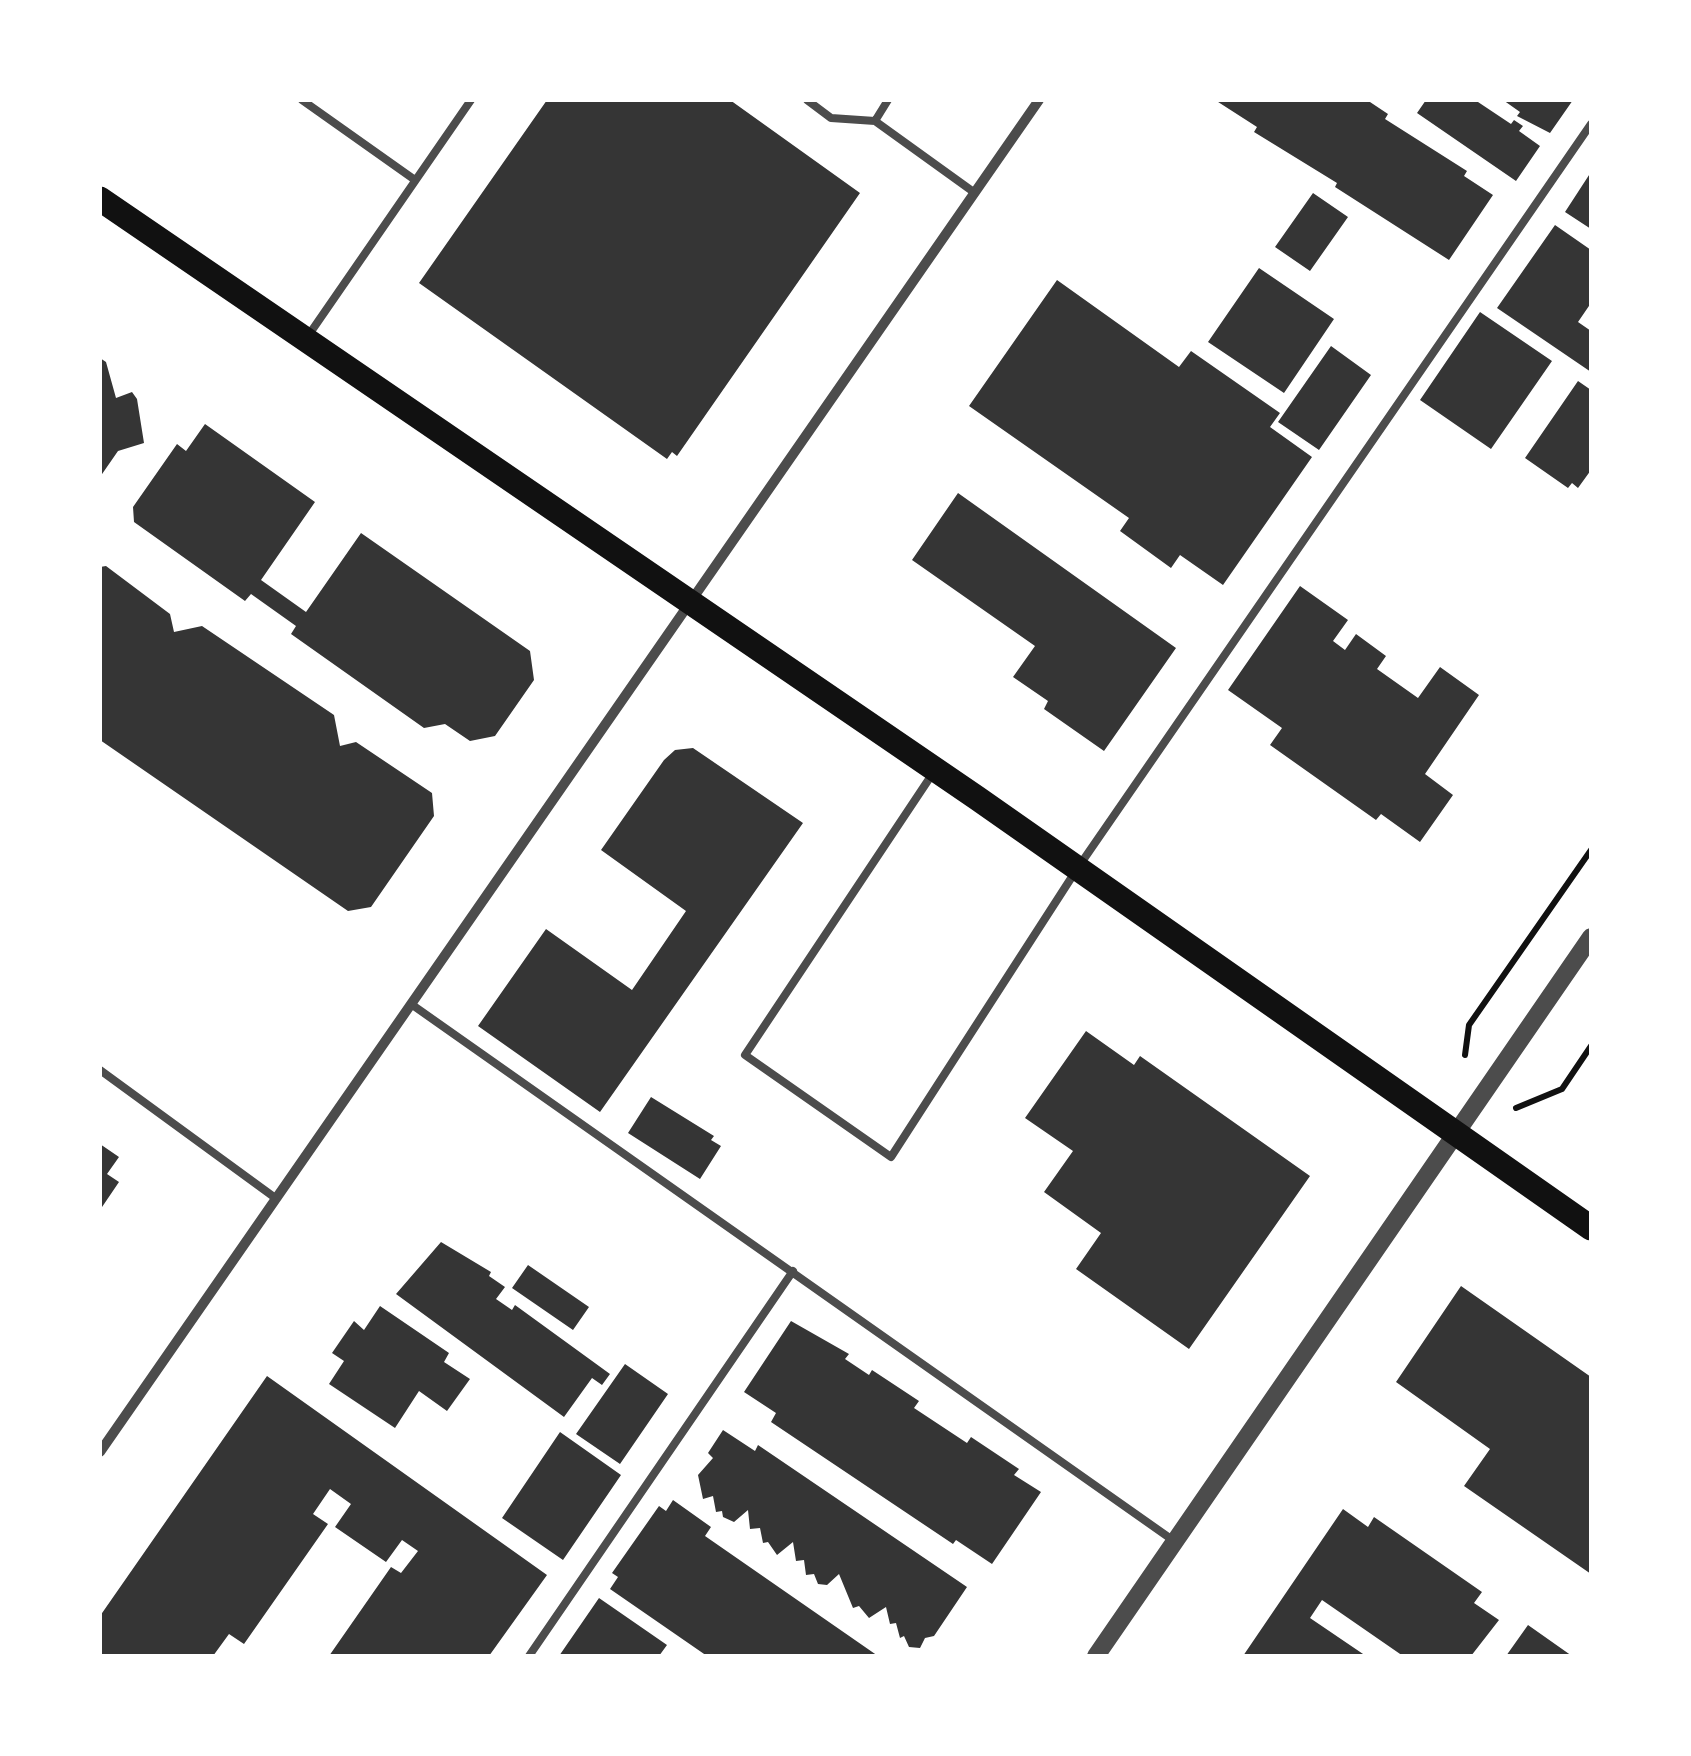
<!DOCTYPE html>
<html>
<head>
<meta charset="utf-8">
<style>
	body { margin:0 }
	#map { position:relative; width:1691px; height:1756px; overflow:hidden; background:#fff; font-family:Poppins,sans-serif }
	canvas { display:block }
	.frame { position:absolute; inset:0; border:102px solid #fff; pointer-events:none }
</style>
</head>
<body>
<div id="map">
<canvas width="1691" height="1756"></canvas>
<div class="frame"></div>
</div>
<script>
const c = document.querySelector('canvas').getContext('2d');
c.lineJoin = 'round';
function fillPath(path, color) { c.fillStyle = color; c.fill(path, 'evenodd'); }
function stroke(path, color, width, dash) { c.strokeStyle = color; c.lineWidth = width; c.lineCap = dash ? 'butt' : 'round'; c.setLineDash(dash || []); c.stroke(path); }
fillPath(new Path2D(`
	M 547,100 L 730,100 L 860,193 L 677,456 L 672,452 L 667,459 L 419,283 Z
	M 1215,100 L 1367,100 L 1388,114 L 1385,119 L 1467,171 L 1464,176 L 1493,195 L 1449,260 L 1335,187 L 1337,183 L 1254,132 L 1257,127 Z
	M 1426,100 L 1475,100 L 1511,124 L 1514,120 L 1523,126 L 1519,131 L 1540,146 L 1516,181 L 1417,113 Z
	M 1503,100 L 1573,100 L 1550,133 L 1517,116 L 1520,112 Z
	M 1591,172 L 1591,229 L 1565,212 Z
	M 1313,193 L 1348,217 L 1310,271 L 1275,247 Z
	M 1555,225 L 1591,250 L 1591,303 L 1578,322 L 1591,331 L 1591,372 L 1497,308 Z
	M 1259,268 L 1334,319 L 1284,393 L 1208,342 Z
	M 1057,280 L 1179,367 L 1191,351 L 1280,413 L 1270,427 L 1312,457 L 1223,585 L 1180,555 L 1171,568 L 1120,531 L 1129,518 L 969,406 Z
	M 1480,312 L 1552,361 L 1491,449 L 1420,400 Z
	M 1331,346 L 1371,375 L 1319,450 L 1278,422 Z
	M 100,358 L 106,362 L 116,398 L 132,392 L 137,399 L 144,443 L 118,451 L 100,477 Z
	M 1578,381 L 1591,390 L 1591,470 L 1578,488 L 1572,483 L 1568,488 L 1525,458 Z
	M 205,424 L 315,502 L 261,580 L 306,612 L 361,533 L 530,651 L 534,680 L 495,736 L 470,741 L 445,724 L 424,728 L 291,634 L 296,626 L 251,594 L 245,601 L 134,522 L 133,507 L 177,444 L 186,451 Z
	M 958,493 L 1176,648 L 1104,751 L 1044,709 L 1048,701 L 1013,677 L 1035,646 L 912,560 Z
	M 106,566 L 170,614 L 174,632 L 202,626 L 334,715 L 340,746 L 356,742 L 432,793 L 434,816 L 371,907 L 348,911 L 100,740 L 100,567 Z
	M 1300,586 L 1348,620 L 1333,641 L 1345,650 L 1356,634 L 1386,656 L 1377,669 L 1418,698 L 1440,667 L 1479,695 L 1425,774 L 1453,795 L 1420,842 L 1381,814 L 1376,820 L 1270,745 L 1282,728 L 1228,690 Z
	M 693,748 L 803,823 L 600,1112 L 478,1026 L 546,929 L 632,990 L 686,911 L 601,850 L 664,760 L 675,750 Z
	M 1086,1031 L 1134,1065 L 1140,1056 L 1310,1176 L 1189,1349 L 1076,1269 L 1101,1233 L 1044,1192 L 1073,1151 L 1025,1118 Z
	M 651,1097 L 714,1136 L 711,1140 L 721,1146 L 700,1179 L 628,1133 Z
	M 100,1144 L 119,1157 L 107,1174 L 119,1182 L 100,1210 Z
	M 441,1242 L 491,1272 L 489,1276 L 505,1287 L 496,1299 L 512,1310 L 515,1305 L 610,1374 L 602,1385 L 592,1378 L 564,1417 L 396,1294 Z
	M 528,1265 L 589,1307 L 573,1330 L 512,1288 Z
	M 1461,1286 L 1591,1377 L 1591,1574 L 1464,1486 L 1490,1449 L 1396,1382 Z
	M 380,1306 L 449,1353 L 444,1362 L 470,1379 L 447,1411 L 419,1391 L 395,1428 L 329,1384 L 344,1361 L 332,1353 L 354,1321 L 364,1330 Z
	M 791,1321 L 849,1354 L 845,1359 L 869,1375 L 872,1370 L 919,1401 L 914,1408 L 967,1443 L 971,1437 L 1019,1469 L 1014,1475 L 1041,1492 L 992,1564 L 956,1540 L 953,1544 L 771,1422 L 776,1413 L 744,1392 Z
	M 625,1364 L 668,1394 L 620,1464 L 576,1434 Z
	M 267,1376 L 547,1575 L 489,1656 L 329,1656 L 391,1567 L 401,1573 L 418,1551 L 402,1540 L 386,1562 L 335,1527 L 351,1504 L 330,1489 L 313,1514 L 328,1524 L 244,1644 L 229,1634 L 213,1656 L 100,1656 L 100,1616 Z
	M 723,1430 L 755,1451 L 758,1445 L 967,1587 L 934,1636 L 925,1638 L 920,1648 L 909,1647 L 904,1636 L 900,1638 L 896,1623 L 890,1624 L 886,1607 L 869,1618 L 859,1606 L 853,1608 L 839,1574 L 827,1585 L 818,1584 L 814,1574 L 806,1575 L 804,1560 L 796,1561 L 793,1542 L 777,1555 L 768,1542 L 763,1543 L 760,1528 L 750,1529 L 748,1510 L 734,1522 L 723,1517 L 722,1511 L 716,1512 L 713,1496 L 703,1499 L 698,1475 L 713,1458 L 708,1453 Z
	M 560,1432 L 621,1475 L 563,1560 L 502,1518 Z
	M 673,1500 L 711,1527 L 705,1536 L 878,1656 L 707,1656 L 610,1589 L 618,1577 L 612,1573 L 659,1506 L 666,1511 Z
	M 1343,1509 L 1368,1527 L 1374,1517 L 1482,1592 L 1474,1603 L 1499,1620 L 1471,1656 L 1403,1656 L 1322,1600 L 1310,1618 L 1366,1656 L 1243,1656 Z
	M 599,1598 L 667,1645 L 659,1656 L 559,1656 Z
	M 1528,1625 L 1572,1656 L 1506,1656 Z`), '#353535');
stroke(new Path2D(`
	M 1465,1055 L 1469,1025 L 1591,850
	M 1516,1108 L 1562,1089 L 1591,1046`), '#111', 6);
stroke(new Path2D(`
	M 302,100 L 415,180
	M 807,100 L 831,118 L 875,121 L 975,193
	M 875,121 L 888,100
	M 308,336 L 471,100
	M 933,773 L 745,1055 L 891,1157 L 1077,869 L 1591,124
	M 411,1004 L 1174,1541
	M 100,1070 L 274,1197
	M 529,1656 L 793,1271`), '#4c4c4c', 8);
stroke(new Path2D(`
	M 100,1452 L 1039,100`), '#4c4c4c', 10);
stroke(new Path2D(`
	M 1096,1656 L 1591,937`), '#4c4c4c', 18);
stroke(new Path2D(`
	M 100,199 L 977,798 L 1591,1228`), '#111', 25);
</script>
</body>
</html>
